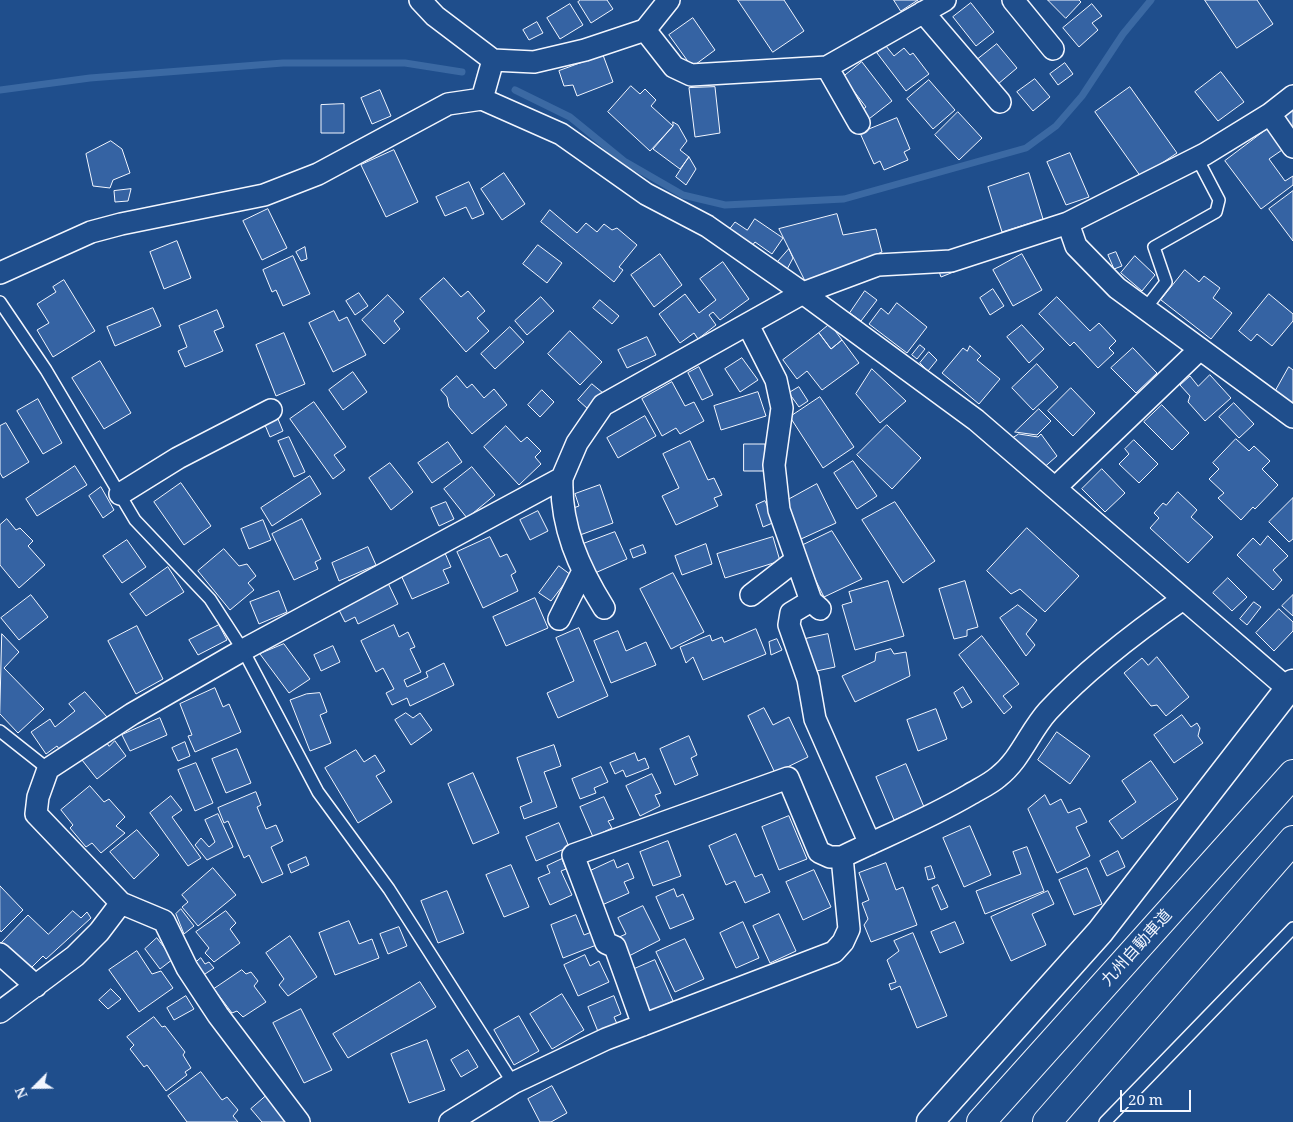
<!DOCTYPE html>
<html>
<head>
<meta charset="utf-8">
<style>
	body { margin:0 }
	#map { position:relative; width:1293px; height:1122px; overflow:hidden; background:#1f4e8c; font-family:"Noto Serif",serif }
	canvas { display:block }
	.north { position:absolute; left:10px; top:1062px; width:50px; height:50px; -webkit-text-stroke:4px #1f4e8c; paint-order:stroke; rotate:247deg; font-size:14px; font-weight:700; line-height:20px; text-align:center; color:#f2f6ff }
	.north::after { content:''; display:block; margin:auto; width:18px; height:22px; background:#f2f6ff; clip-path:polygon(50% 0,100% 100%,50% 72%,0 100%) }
	.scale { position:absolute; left:1120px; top:1090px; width:71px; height:22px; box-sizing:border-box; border:2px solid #f2f6ff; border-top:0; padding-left:6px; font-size:15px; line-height:18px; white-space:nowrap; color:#f2f6ff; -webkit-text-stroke:4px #1f4e8c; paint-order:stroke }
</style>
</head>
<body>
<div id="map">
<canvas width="1293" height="1122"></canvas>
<div class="north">N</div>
<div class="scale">20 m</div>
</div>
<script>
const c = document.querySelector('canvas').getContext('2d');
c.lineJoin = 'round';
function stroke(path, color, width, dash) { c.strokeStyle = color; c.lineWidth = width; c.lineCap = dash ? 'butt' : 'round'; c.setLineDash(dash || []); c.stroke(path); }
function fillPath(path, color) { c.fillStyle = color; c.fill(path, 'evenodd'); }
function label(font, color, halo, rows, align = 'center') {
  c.font = font + ' "Noto Serif","Noto Sans JP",serif'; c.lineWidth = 4; c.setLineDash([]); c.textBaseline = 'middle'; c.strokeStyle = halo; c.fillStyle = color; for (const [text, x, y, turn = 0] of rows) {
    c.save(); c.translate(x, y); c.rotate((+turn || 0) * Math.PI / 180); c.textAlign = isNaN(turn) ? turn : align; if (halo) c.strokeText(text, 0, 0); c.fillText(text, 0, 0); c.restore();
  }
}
stroke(new Path2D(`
	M 0,90 L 90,78 L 283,63 L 405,63 L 462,72
	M 515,90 L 570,117 L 624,161 L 683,195 L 725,205 L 844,199 L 1026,148 L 1056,126 L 1082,96 L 1123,34 L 1151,0`), '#3b69a3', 7);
const building = new Path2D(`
	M 581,0 L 607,0 L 613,9 L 591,23 L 578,2 Z
	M 738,0 L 784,0 L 804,31 L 773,52 Z
	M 894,0 L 918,0 L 901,11 Z
	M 1048,0 L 1079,0 L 1081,2 L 1066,18 Z
	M 1205,0 L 1257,0 L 1273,24 L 1237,48 Z
	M 971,3 L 994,32 L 976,46 L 953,17 Z
	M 570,4 L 583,25 L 560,39 L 547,18 Z
	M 1092,4 L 1102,16 L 1092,23 L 1098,30 L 1079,47 L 1063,28 Z
	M 693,18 L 715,50 L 692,67 L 669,35 Z
	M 537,22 L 543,33 L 529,40 L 523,30 Z
	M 997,44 L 1017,68 L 998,84 L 978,59 Z
	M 886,46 L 894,56 L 904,48 L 910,55 L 913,53 L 929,74 L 906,91 L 877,53 Z
	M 603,55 L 613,82 L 577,96 L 573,85 L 564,86 L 559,71 Z
	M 862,62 L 892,101 L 865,122 L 858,113 L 866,107 L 843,77 Z
	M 1065,63 L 1073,74 L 1058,85 L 1050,74 Z
	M 1221,72 L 1244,102 L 1218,121 L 1195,92 Z
	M 1035,79 L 1050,97 L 1033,111 L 1017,92 Z
	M 929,80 L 955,110 L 933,129 L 907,99 Z
	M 631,86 L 640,94 L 645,89 L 656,100 L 651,106 L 673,126 L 650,151 L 608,112 Z
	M 715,87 L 720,133 L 695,137 L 689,88 Z
	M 1130,87 L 1177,153 L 1141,177 L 1095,112 Z
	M 380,90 L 391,116 L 372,124 L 361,98 Z
	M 344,104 L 344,133 L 321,133 L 321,105 Z
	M 1293,109 L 1293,132 L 1282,117 Z
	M 958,112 L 982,138 L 959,160 L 935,135 Z
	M 897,118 L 910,149 L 904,152 L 908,160 L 884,170 L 880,161 L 874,164 L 860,133 Z
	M 673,122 L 678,125 L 687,141 L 680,150 L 689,157 L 680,169 L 653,149 L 673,126 Z
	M 1270,127 L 1285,148 L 1269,159 L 1285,181 L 1293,176 L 1293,185 L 1261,209 L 1225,161 Z
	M 111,141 L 122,149 L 130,173 L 113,180 L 110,188 L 93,186 L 86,154 Z
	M 394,150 L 418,202 L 386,217 L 361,165 Z
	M 1070,153 L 1089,197 L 1066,205 L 1047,162 Z
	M 689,157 L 696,169 L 686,185 L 676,177 Z
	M 504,173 L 525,204 L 502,220 L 481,189 Z
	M 1029,173 L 1043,219 L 1002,232 L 988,187 Z
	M 469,182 L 484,214 L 472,219 L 466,207 L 445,216 L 436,197 Z
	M 131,189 L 128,201 L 115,202 L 114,191 Z
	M 1293,191 L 1293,241 L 1269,209 Z
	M 268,209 L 287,248 L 262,260 L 243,221 Z
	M 550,210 L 577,233 L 586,223 L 597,232 L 604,224 L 612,230 L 617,228 L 637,245 L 619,267 L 623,270 L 614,282 L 541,222 Z
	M 837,214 L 843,235 L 876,229 L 882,252 L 806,283 L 779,229 Z
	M 755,219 L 783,238 L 772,254 L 755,242 L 751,247 L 728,231 L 735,222 L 747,230 Z
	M 177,241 L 191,278 L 164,289 L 150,252 Z
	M 538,245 L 562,263 L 547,283 L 523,264 Z
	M 305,247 L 307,259 L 301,261 L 296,252 Z
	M 789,249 L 793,258 L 785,273 L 775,265 Z
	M 1116,252 L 1122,266 L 1114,269 L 1108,255 Z
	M 660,254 L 682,285 L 654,307 L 631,275 Z
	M 1022,254 L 1042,290 L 1013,306 L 993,270 Z
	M 293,256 L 310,294 L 283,306 L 276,290 L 272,292 L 263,270 Z
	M 1135,256 L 1155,275 L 1142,291 L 1121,273 Z
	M 723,262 L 749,299 L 720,320 L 713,312 L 709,315 L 716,325 L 698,339 L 694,333 L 680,343 L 659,314 L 685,294 L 699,313 L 716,300 L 700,279 Z
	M 952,264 L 956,271 L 941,277 L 938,269 Z
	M 1185,270 L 1199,282 L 1204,276 L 1220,288 L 1213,298 L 1232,313 L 1211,339 L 1161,300 Z
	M 444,278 L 461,297 L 468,291 L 485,311 L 477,318 L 489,331 L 466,352 L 420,299 Z
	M 64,280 L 95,331 L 53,357 L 37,330 L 49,323 L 37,304 L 56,292 L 53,287 Z
	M 993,289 L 1004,306 L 990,315 L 980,298 Z
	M 865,291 L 877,300 L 861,321 L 850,313 Z
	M 359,293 L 368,306 L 355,315 L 346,301 Z
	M 1269,294 L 1293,314 L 1293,321 L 1272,346 L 1257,334 L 1251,341 L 1239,331 Z
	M 388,295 L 404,312 L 394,321 L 400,329 L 384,344 L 362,320 Z
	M 541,297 L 554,311 L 527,335 L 515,321 Z
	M 1057,297 L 1090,331 L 1099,323 L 1116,341 L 1109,348 L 1114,353 L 1098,368 L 1074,342 L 1070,346 L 1039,314 Z
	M 600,300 L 619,316 L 612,324 L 593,308 Z
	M 897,303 L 927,327 L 907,353 L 869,324 L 881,308 L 888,314 Z
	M 153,308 L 161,326 L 115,346 L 107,327 Z
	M 217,310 L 224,327 L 214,331 L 223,351 L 185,367 L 178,351 L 187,347 L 179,326 Z
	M 334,311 L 339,321 L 347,317 L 366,355 L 333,372 L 309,323 Z
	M 830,324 L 842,340 L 831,349 L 819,333 Z
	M 1022,325 L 1044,349 L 1029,363 L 1007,337 Z
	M 510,327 L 524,342 L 495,369 L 481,354 Z
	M 570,331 L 602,362 L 580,385 L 548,354 Z
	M 284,333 L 305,384 L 276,396 L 256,345 Z
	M 819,333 L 831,349 L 842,340 L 859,363 L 822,390 L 807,371 L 797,379 L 783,360 Z
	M 647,337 L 656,355 L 627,368 L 618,350 Z
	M 920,345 L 925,349 L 917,359 L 912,355 Z
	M 970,346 L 981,356 L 977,360 L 1000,379 L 979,404 L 942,373 L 963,348 L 967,351 Z
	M 1133,348 L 1157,373 L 1136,393 L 1111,368 Z
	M 929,352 L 937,360 L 928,371 L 920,363 Z
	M 742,358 L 758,380 L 740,392 L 725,369 Z
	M 100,361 L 131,413 L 104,429 L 72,378 Z
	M 1037,364 L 1058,387 L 1033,410 L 1012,388 Z
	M 699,367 L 713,395 L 702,400 L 688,373 Z
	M 1289,367 L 1293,370 L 1293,408 L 1290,406 L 1292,403 L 1275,392 Z
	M 872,369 L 906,401 L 880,423 L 856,394 Z
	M 353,372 L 367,392 L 343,410 L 329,390 Z
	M 1210,375 L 1231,398 L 1205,421 L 1188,402 L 1190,396 L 1180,385 L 1190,376 L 1198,386 Z
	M 457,376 L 467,388 L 472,384 L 484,398 L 494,389 L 507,405 L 472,434 L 449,407 L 447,397 L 441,390 Z
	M 672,382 L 685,406 L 694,402 L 704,421 L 680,434 L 676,428 L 662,436 L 642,399 Z
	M 592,384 L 603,393 L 588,409 L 578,400 Z
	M 799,387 L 808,401 L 799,407 L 789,393 Z
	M 1071,388 L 1095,413 L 1073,436 L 1048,411 Z
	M 542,390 L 554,402 L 540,417 L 528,405 Z
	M 758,392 L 766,416 L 721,430 L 714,406 Z
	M 820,397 L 854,447 L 823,468 L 790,417 Z
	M 38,399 L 62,443 L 43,454 L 17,411 Z
	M 314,402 L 346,447 L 334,455 L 345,470 L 333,479 L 290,419 Z
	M 1234,403 L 1254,424 L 1239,438 L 1219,417 Z
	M 1162,405 L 1189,433 L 1172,450 L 1144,422 Z
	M 1039,409 L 1051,421 L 1037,435 L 1015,432 Z
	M 645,416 L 656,436 L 618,458 L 607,438 Z
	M 278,419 L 283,431 L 270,437 L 265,425 Z
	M 6,423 L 29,462 L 3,478 L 0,473 L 0,426 Z
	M 887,425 L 921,458 L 892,489 L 857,455 Z
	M 506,426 L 521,442 L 527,437 L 541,451 L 535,457 L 541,464 L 519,485 L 484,447 Z
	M 1019,434 L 1038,437 L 1041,434 L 1057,456 L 1041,470 L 1013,438 Z
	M 289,437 L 305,472 L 294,477 L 278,441 Z
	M 1236,439 L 1249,451 L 1254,446 L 1270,461 L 1262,469 L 1278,485 L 1255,509 L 1253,507 L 1241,520 L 1218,498 L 1224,493 L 1209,479 L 1219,469 L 1213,463 Z
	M 1134,440 L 1158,464 L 1139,483 L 1119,464 L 1129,454 L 1125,449 Z
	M 690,441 L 708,480 L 714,478 L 722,495 L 714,498 L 718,506 L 676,525 L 662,496 L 679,488 L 663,454 Z
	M 448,442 L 462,462 L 432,483 L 418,463 Z
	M 744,444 L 765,444 L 764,471 L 744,471 Z
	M 853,461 L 877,496 L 857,509 L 834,473 Z
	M 390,463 L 413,492 L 391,510 L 369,478 Z
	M 75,466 L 87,485 L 37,516 L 26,499 Z
	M 472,467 L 495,495 L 467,518 L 444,489 Z
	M 1102,469 L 1125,493 L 1105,512 L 1082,489 Z
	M 310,476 L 321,494 L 272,526 L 261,508 Z
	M 181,483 L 211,526 L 184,545 L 154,502 Z
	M 817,484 L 836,523 L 801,539 L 786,501 Z
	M 600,485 L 613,523 L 580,535 L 568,510 L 579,506 L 575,494 Z
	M 101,487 L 114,510 L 103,518 L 89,496 Z
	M 1178,492 L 1197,510 L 1191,517 L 1213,537 L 1188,563 L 1150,528 L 1159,518 L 1154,513 L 1163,503 L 1166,505 Z
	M 1293,498 L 1293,539 L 1289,542 L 1269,522 Z
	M 765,501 L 775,522 L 763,527 L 756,505 Z
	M 446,502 L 454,519 L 439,526 L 431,508 Z
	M 895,502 L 935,561 L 903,583 L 862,520 Z
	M 538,511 L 548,531 L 530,540 L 520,520 Z
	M 7,519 L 16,530 L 20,528 L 33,541 L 28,546 L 45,565 L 19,588 L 0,565 L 0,525 Z
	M 302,519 L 321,559 L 315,562 L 318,569 L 294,580 L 272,534 Z
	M 263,520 L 271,540 L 249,549 L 241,529 Z
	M 1027,528 L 1079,576 L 1045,612 L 1020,589 L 1011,594 L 987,571 Z
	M 832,531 L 862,579 L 824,597 L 799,547 Z
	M 615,532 L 627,559 L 595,573 L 583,544 Z
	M 1268,536 L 1288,556 L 1273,570 L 1282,580 L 1273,590 L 1237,555 L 1253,538 L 1260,545 Z
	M 490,537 L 500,557 L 507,554 L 516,572 L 511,575 L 518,591 L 483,608 L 457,552 Z
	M 773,537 L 780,561 L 725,578 L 717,554 Z
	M 127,540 L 146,567 L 122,583 L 103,556 Z
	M 706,544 L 712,564 L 682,575 L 675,556 Z
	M 643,545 L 646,553 L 633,558 L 630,550 Z
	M 368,547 L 376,565 L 339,581 L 332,563 Z
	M 224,549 L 239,566 L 247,564 L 256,576 L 248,583 L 254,590 L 230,610 L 198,571 Z
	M 445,553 L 451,567 L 443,570 L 449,583 L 412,599 L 400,573 Z
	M 559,566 L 571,575 L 551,601 L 539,593 Z
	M 168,567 L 184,592 L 146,616 L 130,594 Z
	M 673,573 L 704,632 L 671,649 L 640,589 Z
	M 1228,578 L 1247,597 L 1232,611 L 1213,593 Z
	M 888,581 L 904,636 L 855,650 L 842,605 L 852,602 L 849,592 Z
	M 965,581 L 978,627 L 967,630 L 967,636 L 954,639 L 939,589 Z
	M 388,583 L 398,604 L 358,624 L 355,617 L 345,622 L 338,608 Z
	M 279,591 L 287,612 L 259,624 L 250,602 Z
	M 31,595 L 48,617 L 19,640 L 1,618 Z
	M 1293,595 L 1293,616 L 1282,606 Z
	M 535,598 L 548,628 L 506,646 L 493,617 Z
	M 1254,602 L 1261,607 L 1247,625 L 1240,619 Z
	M 1018,605 L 1037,620 L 1026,634 L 1035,645 L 1026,656 L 1000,618 Z
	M 1279,609 L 1293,622 L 1293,631 L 1274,651 L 1256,633 Z
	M 219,625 L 227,640 L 198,655 L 189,640 Z
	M 394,625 L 399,637 L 408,632 L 415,647 L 410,649 L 421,672 L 404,680 L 407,687 L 428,677 L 426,672 L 444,663 L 454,685 L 410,706 L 407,698 L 392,705 L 386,693 L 394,689 L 383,668 L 376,672 L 361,641 Z
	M 137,626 L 163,679 L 136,694 L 108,641 Z
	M 579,628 L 608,696 L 558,718 L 547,693 L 574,681 L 556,638 Z
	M 756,629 L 766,654 L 703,680 L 693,657 L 686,663 L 680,647 L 710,635 L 712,641 L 722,637 L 724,642 Z
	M 618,631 L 626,651 L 646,642 L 656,665 L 611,683 L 594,641 Z
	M 2,634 L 19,652 L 4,668 L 44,709 L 18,733 L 0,714 Z
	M 828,634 L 835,667 L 812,672 L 805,639 Z
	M 982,636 L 1019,684 L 1003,696 L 1012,707 L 1004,714 L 959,655 Z
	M 777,639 L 782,650 L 771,655 L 769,642 Z
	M 284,644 L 310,679 L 289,693 L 260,654 Z
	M 333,646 L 340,662 L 321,671 L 314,655 Z
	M 891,649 L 894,654 L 906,652 L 910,676 L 855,702 L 842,676 L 875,661 L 876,653 Z
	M 1157,657 L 1189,697 L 1166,716 L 1157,705 L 1151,706 L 1124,673 L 1142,658 L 1148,665 Z
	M 963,687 L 972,702 L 962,708 L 954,693 Z
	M 215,688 L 223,707 L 229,704 L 241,732 L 195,752 L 188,736 L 192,735 L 180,704 Z
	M 85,692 L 107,717 L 61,752 L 57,746 L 46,754 L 31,732 L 50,719 L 55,727 L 75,711 L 69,704 Z
	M 320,693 L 327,712 L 320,715 L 331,743 L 310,751 L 290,700 L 306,694 Z
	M 764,708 L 773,725 L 789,717 L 808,757 L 775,773 L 748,716 Z
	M 936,709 L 947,739 L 918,751 L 907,720 Z
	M 406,713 L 413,718 L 420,713 L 432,730 L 411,745 L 395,720 Z
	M 1182,715 L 1191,727 L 1197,723 L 1200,728 L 1198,736 L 1203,743 L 1174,763 L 1154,735 Z
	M 160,718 L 167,735 L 130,751 L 122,735 Z
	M 1057,732 L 1090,756 L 1070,784 L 1038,760 Z
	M 689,736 L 697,755 L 691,758 L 698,775 L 675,785 L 660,749 Z
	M 115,741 L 126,756 L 97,779 L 82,760 L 106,742 L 109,746 Z
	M 185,742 L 190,756 L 178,761 L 172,748 Z
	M 554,745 L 561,766 L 544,772 L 557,807 L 524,819 L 520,807 L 532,802 L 517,758 Z
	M 237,749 L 251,783 L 226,793 L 212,759 Z
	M 356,750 L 364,762 L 375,755 L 385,771 L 376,776 L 392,802 L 358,823 L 325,768 Z
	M 635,753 L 638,761 L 645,758 L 649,768 L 626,777 L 623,770 L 615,774 L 610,763 Z
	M 1151,761 L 1178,799 L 1122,839 L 1109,821 L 1136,802 L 1122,781 Z
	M 196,763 L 213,803 L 195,811 L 178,770 Z
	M 906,764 L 924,807 L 894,820 L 876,777 Z
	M 601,767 L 608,782 L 594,788 L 596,793 L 580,799 L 572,779 Z
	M 473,773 L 499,833 L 473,844 L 448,784 Z
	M 652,774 L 661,793 L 655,795 L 660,806 L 640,816 L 626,786 Z
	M 90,786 L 104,802 L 109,799 L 125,817 L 116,826 L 125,833 L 101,853 L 92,843 L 86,847 L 70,828 L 73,825 L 61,810 Z
	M 256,792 L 261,805 L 257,807 L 266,829 L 276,825 L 283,841 L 271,847 L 283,874 L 262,883 L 249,855 L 244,858 L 228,821 L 224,823 L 218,808 Z
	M 1045,795 L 1050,805 L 1061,799 L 1068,813 L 1080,808 L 1087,822 L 1076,827 L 1090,856 L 1057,873 L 1028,809 Z
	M 171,796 L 182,810 L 172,817 L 201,858 L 188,866 L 150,813 Z
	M 604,797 L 614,819 L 608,821 L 612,828 L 593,837 L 580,807 Z
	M 218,814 L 233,847 L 207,860 L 195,845 L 201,838 L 209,847 L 215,842 L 205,820 Z
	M 789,816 L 807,859 L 779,870 L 762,827 Z
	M 559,823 L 569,847 L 536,861 L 526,837 Z
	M 970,826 L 991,875 L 964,887 L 943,838 Z
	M 137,830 L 159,855 L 134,879 L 110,852 Z
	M 736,834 L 755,877 L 762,874 L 770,892 L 745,903 L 735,881 L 726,885 L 709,846 Z
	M 668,841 L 681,876 L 653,886 L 640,852 Z
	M 1027,847 L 1044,891 L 985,914 L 976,891 L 1021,874 L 1013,852 Z
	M 1118,851 L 1125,867 L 1107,876 L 1100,861 Z
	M 306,857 L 309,865 L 291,873 L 288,865 Z
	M 562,859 L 566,869 L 561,871 L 572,895 L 550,905 L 538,878 L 550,873 L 547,866 Z
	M 614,860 L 617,868 L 628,863 L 634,878 L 624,882 L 629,893 L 602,905 L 588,872 Z
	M 886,863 L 896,890 L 903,887 L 917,925 L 871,942 L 864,925 L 868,919 L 862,903 L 869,900 L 859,873 Z
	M 511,865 L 529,907 L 504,917 L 486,875 Z
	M 931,866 L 935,878 L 928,880 L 925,868 Z
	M 213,868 L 236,895 L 198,926 L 182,907 L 188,902 L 182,895 Z
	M 1087,868 L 1102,904 L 1074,915 L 1059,880 Z
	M 814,870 L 831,907 L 803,920 L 786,882 Z
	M 938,885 L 948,907 L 941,910 L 932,888 Z
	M 0,886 L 23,910 L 1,932 L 0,930 Z
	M 674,889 L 677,897 L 683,894 L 694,919 L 670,929 L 656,897 Z
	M 447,891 L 464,933 L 438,943 L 421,901 Z
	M 1048,891 L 1054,904 L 1032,914 L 1046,945 L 1011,961 L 991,917 Z
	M 643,906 L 660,940 L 627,957 L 617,938 L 626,934 L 618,918 Z
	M 181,909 L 194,926 L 184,934 L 176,914 Z
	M 73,911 L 81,918 L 87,912 L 91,918 L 46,959 L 43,956 L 28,971 L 0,944 L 28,915 L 48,934 Z
	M 226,911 L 236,923 L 230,929 L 240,943 L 214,962 L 205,953 L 209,948 L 196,932 Z
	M 779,914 L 796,951 L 770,963 L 753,926 Z
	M 576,915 L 584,935 L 594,931 L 599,944 L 563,958 L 551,925 Z
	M 349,921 L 359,944 L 372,939 L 379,958 L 335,975 L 319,933 Z
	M 743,922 L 759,958 L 736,968 L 720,933 Z
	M 955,922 L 964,943 L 940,953 L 931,932 Z
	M 399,927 L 407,946 L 388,954 L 380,934 Z
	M 913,933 L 947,1016 L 917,1028 L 900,986 L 891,990 L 889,984 L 896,982 L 887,960 L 899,951 L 894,941 Z
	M 290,936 L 317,977 L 288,996 L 279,985 L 284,979 L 266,953 Z
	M 157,938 L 173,959 L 160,969 L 145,949 Z
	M 685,939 L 704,979 L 675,992 L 656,952 Z
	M 137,951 L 152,974 L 161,971 L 173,988 L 139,1012 L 109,970 Z
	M 585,955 L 590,966 L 599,961 L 609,982 L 578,996 L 564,965 Z
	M 201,958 L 205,964 L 209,962 L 214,968 L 202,976 L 194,964 Z
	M 655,960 L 673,1001 L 650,1011 L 632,970 Z
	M 242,970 L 246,974 L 251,972 L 258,981 L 254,986 L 266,1002 L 243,1017 L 237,1011 L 232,1013 L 214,989 Z
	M 420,982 L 436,1007 L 348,1058 L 333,1034 Z
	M 111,989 L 121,999 L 108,1009 L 99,1000 Z
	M 562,994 L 584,1030 L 552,1049 L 530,1014 Z
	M 186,996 L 194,1009 L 174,1020 L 167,1008 Z
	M 614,996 L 621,1014 L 614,1017 L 618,1026 L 599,1034 L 588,1007 Z
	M 301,1009 L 332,1070 L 304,1083 L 273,1023 Z
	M 519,1016 L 539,1051 L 514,1065 L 494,1030 Z
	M 154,1017 L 162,1027 L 165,1026 L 185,1052 L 183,1055 L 191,1068 L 185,1072 L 187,1075 L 166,1091 L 147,1065 L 144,1067 L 130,1049 L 134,1045 L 127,1037 Z
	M 427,1040 L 445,1090 L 409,1103 L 391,1054 Z
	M 468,1050 L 478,1067 L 461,1077 L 451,1060 Z
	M 201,1072 L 222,1100 L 227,1097 L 238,1110 L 233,1116 L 238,1122 L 187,1122 L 168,1096 Z
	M 552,1086 L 567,1113 L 551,1122 L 540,1122 L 528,1099 Z
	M 266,1096 L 287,1122 L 262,1122 L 251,1109 Z`);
fillPath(building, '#3563a3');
stroke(building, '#f2f6ff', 1);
const service = new Path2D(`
	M 0,302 L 46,370 L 135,520 L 210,599 L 243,650 L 318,792 L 389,889 L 513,1083
	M 1145,309 L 1166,282 L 1154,247 L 1216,212 L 1219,200 L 1197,158
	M 0,731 L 48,769
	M 1105,1122 L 1293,928`);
const minor = new Path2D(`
	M 420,0 L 435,16 L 493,60 L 534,62 L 585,50 L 645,30 L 669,0
	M 1013,0 L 1053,49
	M 923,12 L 1000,102
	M 645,30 L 674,67 L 691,75 L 827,67 L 945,0
	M 827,67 L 859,123
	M 482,99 L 493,60
	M 1270,114 L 1293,147
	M 1068,223 L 1076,246 L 1117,288 L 1293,417
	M 0,273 L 91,232 L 121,224 L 264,195 L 318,174 L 448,104 L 482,99 L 561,134 L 646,194 L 707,226 L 803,293 L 976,420 L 1293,693
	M 748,325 L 776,380 L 782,408 L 774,465 L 779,510 L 811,601
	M 562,478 C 560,526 579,568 604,608
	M 1055,488 L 1200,349
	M 120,494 L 178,458 L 271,410
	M 751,595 L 796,560
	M 820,609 L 811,601 L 791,613 L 789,625 L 808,679 L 815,719 L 870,844
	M 559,619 L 583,571
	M 0,954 L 36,986
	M 0,1012 L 75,956 L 99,932 L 121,903
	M 643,1025 L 615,947 L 606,943 L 573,855 L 788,778 L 819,852 L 830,857 L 842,857
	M 299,1122 L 218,1015 L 187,968 L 164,921 L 121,903 L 36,814 L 38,797 L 48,769 L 132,714 L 243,650 L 562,478 L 577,443 L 603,405 L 803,293 L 878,265 L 951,261 L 1068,223 L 1205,154 L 1270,114 L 1293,96
	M 450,1122 L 513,1083 L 606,1039 L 834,952 L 843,942 L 849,929 L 842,857 C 885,836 928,819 969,795 C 979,789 990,784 998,777 C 1021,759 1029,732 1048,711 C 1087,669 1137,631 1183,599`);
const tertiary = new Path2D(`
	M 930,1122 L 1100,932 L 1293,683`);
const motorway = new Path2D(`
	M 981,1122 L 1293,774
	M 1047,1122 L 1293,840`);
stroke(service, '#f2f6ff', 14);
stroke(minor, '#f2f6ff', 24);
stroke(tertiary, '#f2f6ff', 29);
stroke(motorway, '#f2f6ff', 30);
stroke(service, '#1f4e8c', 11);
stroke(minor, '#1f4e8c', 21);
stroke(tertiary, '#1f4e8c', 26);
stroke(motorway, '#1f4e8c', 28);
label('16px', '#f2f6ff', '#1f4e8c', [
	["九州自動車道",1137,948,-48]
]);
</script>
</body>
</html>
